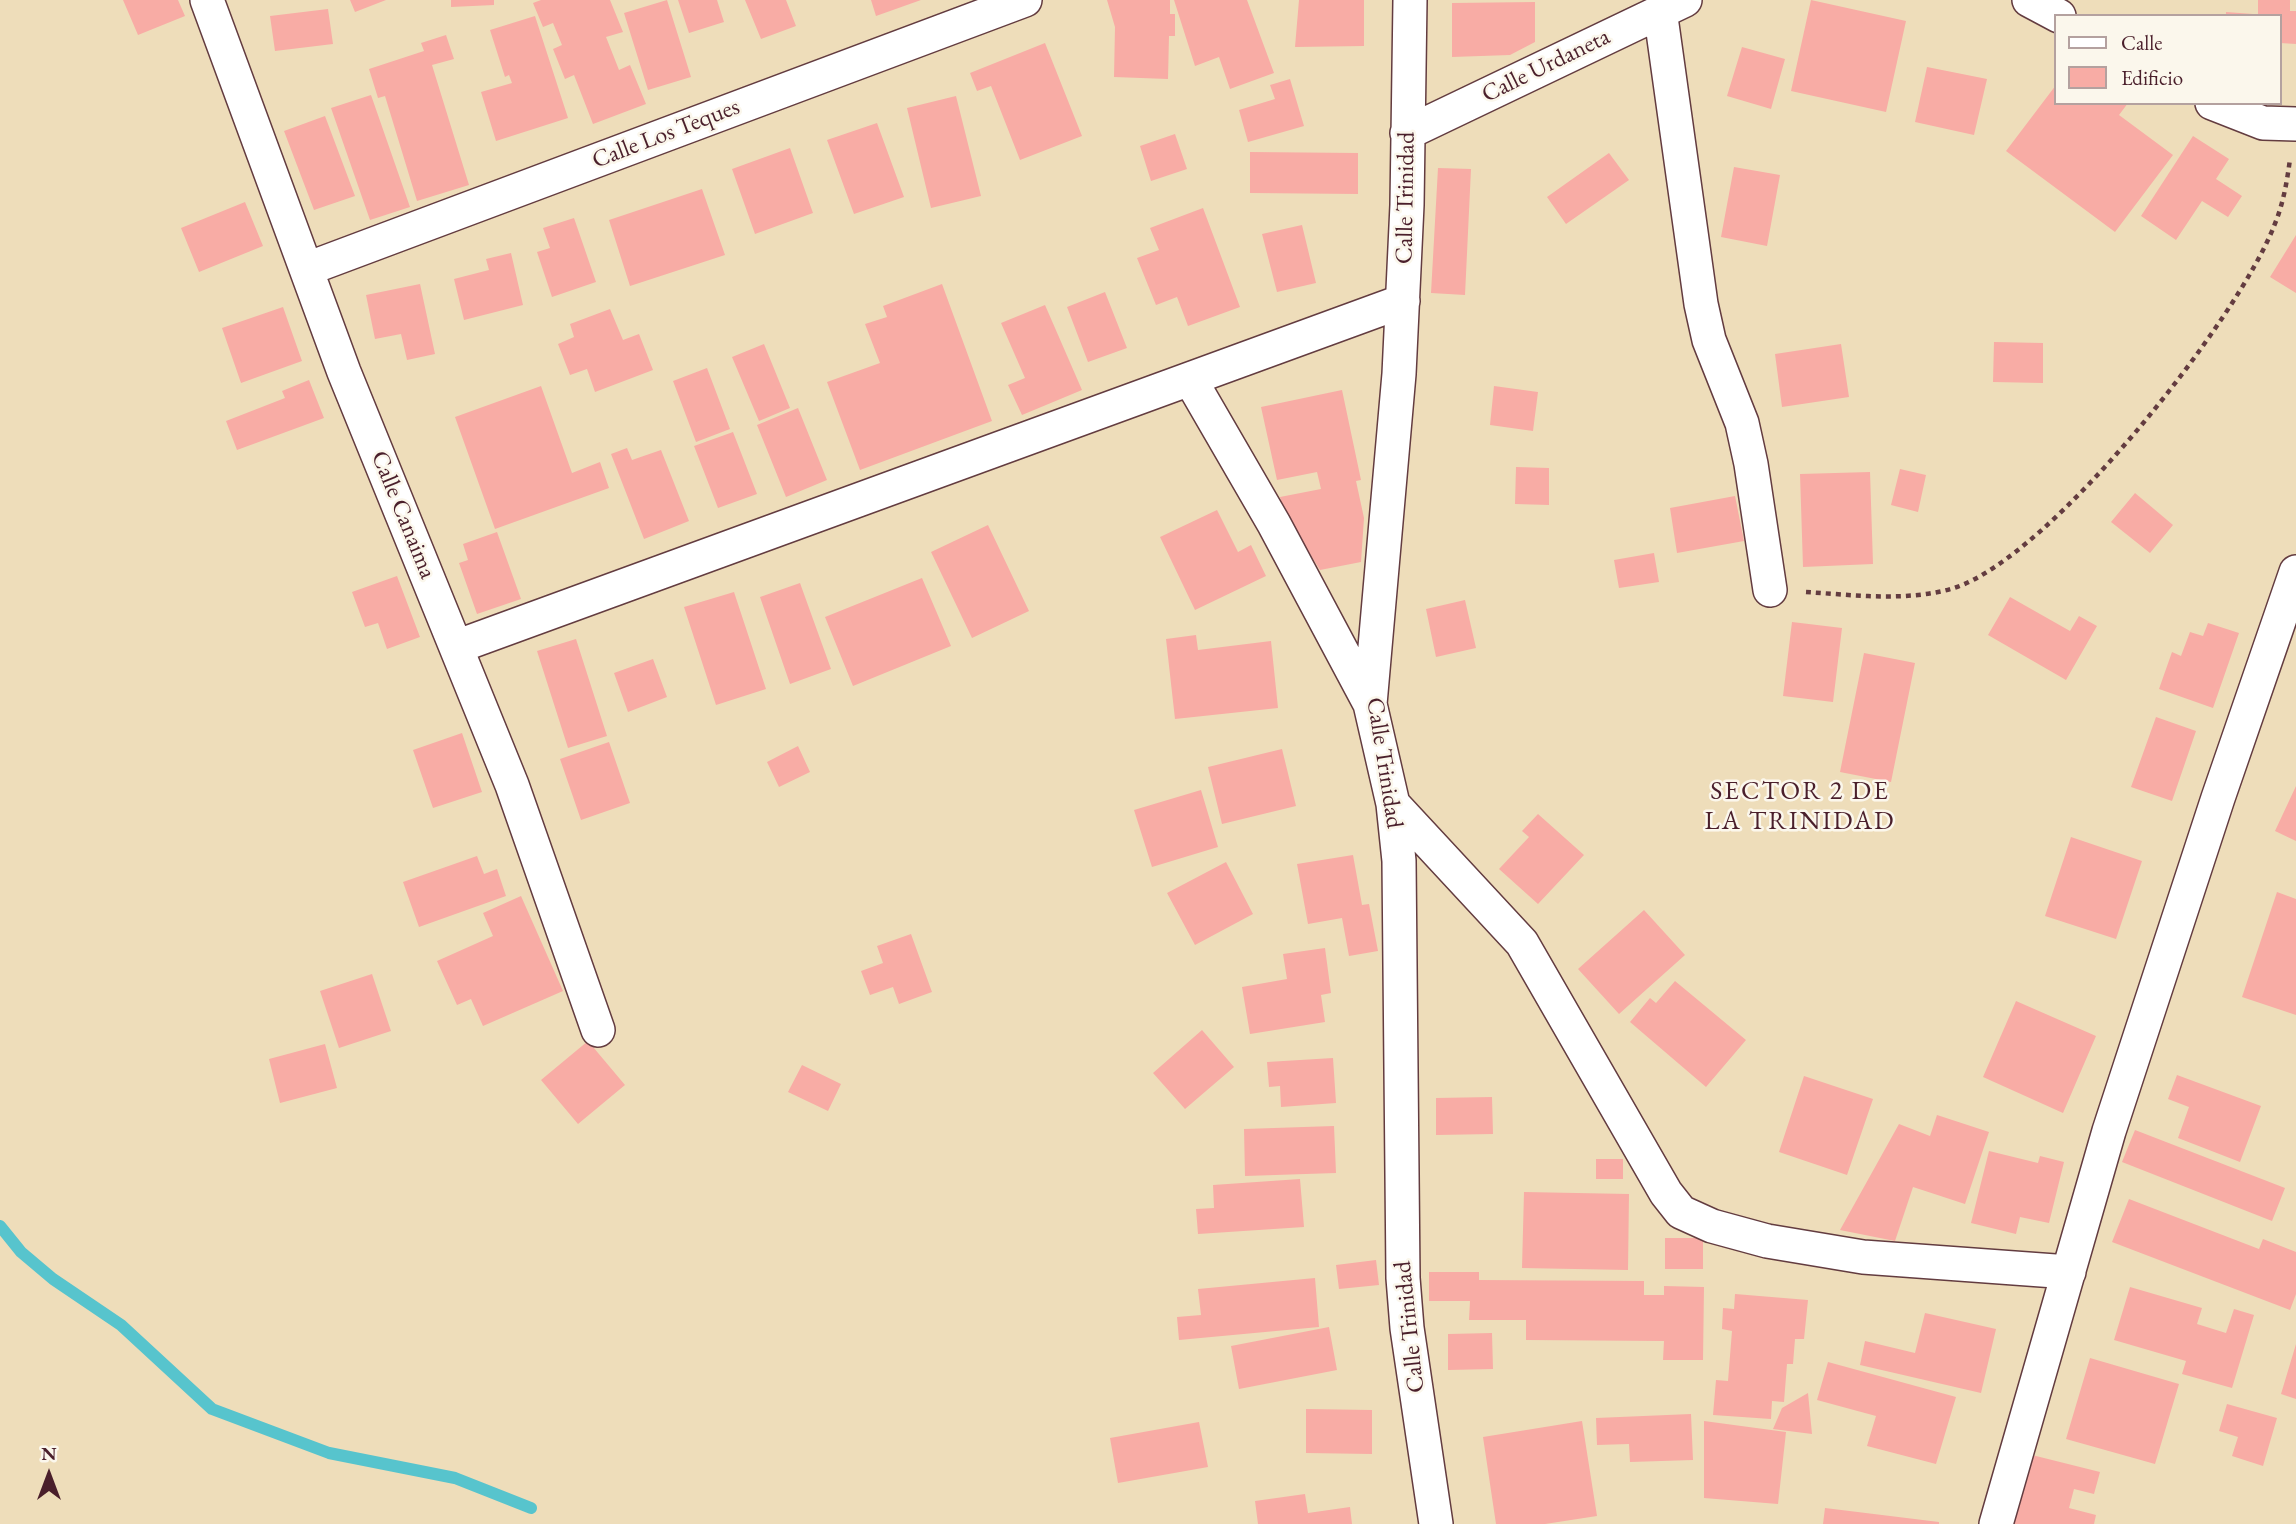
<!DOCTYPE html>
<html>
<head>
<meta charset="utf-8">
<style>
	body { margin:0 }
	#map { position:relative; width:2296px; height:1524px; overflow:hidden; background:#eeddba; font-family:"EB Garamond",serif }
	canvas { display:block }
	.legend { position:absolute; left:2054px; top:14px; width:228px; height:91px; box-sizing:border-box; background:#fbf7ec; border:2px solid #b4a19f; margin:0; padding:9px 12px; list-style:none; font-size:21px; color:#4a1f2b }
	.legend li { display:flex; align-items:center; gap:14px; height:35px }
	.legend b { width:35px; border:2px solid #b4a19f }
	.north { position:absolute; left:14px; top:1440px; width:70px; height:70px; -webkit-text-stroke:5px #fbf7ec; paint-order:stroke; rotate:0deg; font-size:19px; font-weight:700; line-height:28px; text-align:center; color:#4a1f2b }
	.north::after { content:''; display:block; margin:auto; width:24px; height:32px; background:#4a1f2b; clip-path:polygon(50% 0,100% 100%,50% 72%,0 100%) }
</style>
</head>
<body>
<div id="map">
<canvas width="2296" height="1524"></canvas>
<ul class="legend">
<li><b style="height:9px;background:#fff"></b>Calle</li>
<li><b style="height:19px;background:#f8aca5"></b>Edificio</li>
</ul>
<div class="north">N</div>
</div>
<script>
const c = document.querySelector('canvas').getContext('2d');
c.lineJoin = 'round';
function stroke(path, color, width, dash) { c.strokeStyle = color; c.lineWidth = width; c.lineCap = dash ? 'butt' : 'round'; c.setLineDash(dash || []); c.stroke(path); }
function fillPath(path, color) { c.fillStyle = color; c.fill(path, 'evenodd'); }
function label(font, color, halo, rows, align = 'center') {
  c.font = font + ' "EB Garamond",serif'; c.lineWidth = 5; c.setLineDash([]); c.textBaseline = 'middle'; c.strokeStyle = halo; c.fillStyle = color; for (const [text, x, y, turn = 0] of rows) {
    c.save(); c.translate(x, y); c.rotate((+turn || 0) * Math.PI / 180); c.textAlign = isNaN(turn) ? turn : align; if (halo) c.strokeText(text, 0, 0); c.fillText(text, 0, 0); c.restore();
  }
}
stroke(new Path2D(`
	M 0,1226 L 21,1252 L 53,1279 L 121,1325 L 212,1409 L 329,1453 L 455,1478 L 531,1508`), '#57c4cd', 12);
fillPath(new Path2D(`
	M 123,0 L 178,0 L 185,16 L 138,35 Z
	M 350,0 L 386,0 L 355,12 Z
	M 451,0 L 494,0 L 494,5 L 451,7 Z
	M 541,0 L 610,0 L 623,32 L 606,37 L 619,70 L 630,65 L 646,104 L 593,124 L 574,75 L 565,79 L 553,49 L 562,45 L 553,23 L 543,27 L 533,3 Z
	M 667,0 L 691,77 L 648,90 L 624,13 Z
	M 678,0 L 717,0 L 724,22 L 689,33 Z
	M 745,0 L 786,0 L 796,26 L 761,39 Z
	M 871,0 L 921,0 L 876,16 Z
	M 1107,0 L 1170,0 L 1170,14 L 1175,14 L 1175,36 L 1169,36 L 1168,79 L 1114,77 L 1115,27 Z
	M 1174,0 L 1247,0 L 1274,73 L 1230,89 L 1219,57 L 1195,66 Z
	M 1299,0 L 1364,0 L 1364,46 L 1295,47 Z
	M 1811,0 L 1906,21 L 1886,112 L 1791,91 Z
	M 2258,0 L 2290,0 L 2290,11 L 2296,11 L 2296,44 L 2280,43 L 2280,16 L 2258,16 Z
	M 1535,2 L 1535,42 L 1510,55 L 1452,57 L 1452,3 Z
	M 328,9 L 333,44 L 275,51 L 270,16 Z
	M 2226,12 L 2253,14 L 2252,16 L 2226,16 Z
	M 535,16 L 568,118 L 496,141 L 481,92 L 512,83 L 509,75 L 505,77 L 490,30 Z
	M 446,35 L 454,59 L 432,65 L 469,185 L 417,201 L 385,96 L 378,98 L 369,69 L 424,51 L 421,43 Z
	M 1045,43 L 1082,136 L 1020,160 L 991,86 L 977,91 L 970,73 Z
	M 1742,47 L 1785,59 L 1771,109 L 1727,96 Z
	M 1927,67 L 1987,79 L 1974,135 L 1915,122 Z
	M 1290,79 L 1304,126 L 1248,142 L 1239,110 L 1275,99 L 1270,85 Z
	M 2056,85 L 2056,103 L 2128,103 L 2119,115 L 2173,155 L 2115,232 L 2006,151 Z
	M 371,95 L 410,207 L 370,220 L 331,108 Z
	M 956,96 L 981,196 L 931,208 L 907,108 Z
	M 325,116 L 355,196 L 314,210 L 284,131 Z
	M 877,123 L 904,197 L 854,214 L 827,140 Z
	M 1175,134 L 1187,169 L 1151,181 L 1140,146 Z
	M 2193,136 L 2229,159 L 2216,179 L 2242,196 L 2228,217 L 2202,201 L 2176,240 L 2141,216 Z
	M 790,148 L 813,213 L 755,234 L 732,169 Z
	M 1250,152 L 1358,153 L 1358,194 L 1250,193 Z
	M 1609,153 L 1629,180 L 1566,224 L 1547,197 Z
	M 1734,167 L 1780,175 L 1767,246 L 1721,237 Z
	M 1438,168 L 1471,169 L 1465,295 L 1431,293 Z
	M 702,189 L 725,255 L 630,286 L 609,220 Z
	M 245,202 L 263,246 L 199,272 L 181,228 Z
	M 1203,208 L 1240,307 L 1188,326 L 1177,297 L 1156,305 L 1137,258 L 1159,250 L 1150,228 Z
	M 574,218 L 596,282 L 552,297 L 537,252 L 550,248 L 543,228 Z
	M 1302,225 L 1316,283 L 1277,292 L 1262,234 Z
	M 2296,235 L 2296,293 L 2270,277 Z
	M 511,253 L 523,305 L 464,320 L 454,279 L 489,270 L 486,259 Z
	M 420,284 L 435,354 L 407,360 L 401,334 L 375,339 L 366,295 Z
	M 942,284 L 992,421 L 860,470 L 827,382 L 880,363 L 865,324 L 887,317 L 883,306 Z
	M 1105,292 L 1127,348 L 1088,362 L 1067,307 Z
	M 1045,305 L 1082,390 L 1022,415 L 1008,385 L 1025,378 L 1001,323 Z
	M 283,307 L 302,361 L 241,383 L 222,328 Z
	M 610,309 L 623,340 L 639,334 L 653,370 L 595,392 L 587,369 L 570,375 L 558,344 L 574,337 L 570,324 Z
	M 1994,342 L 2043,343 L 2043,383 L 1993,382 Z
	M 764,344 L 790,408 L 759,421 L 732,357 Z
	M 1841,344 L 1849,397 L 1782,407 L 1775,354 Z
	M 707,368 L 730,429 L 696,442 L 673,381 Z
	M 309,380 L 324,418 L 237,450 L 226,421 L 285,398 L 282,391 Z
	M 541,386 L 572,473 L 600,462 L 609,488 L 495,529 L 455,417 Z
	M 1494,386 L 1538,392 L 1533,431 L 1490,425 Z
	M 1342,390 L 1361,480 L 1356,481 L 1364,518 L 1361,562 L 1320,570 L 1284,513 L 1280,497 L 1321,489 L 1317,472 L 1277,480 L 1261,407 Z
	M 798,408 L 827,480 L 786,497 L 757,425 Z
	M 733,432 L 757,494 L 718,508 L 694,446 Z
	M 627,448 L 632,460 L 661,450 L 689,521 L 644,539 L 611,454 Z
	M 1516,467 L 1549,468 L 1549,505 L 1515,504 Z
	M 1900,469 L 1926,475 L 1918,512 L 1891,505 Z
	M 1870,472 L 1873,564 L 1803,567 L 1800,474 Z
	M 2135,493 L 2173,525 L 2150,553 L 2111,522 Z
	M 1735,496 L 1744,541 L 1677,553 L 1670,508 Z
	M 1217,510 L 1238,552 L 1251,545 L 1266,576 L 1195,610 L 1160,537 Z
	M 988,525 L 1029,611 L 972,638 L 931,552 Z
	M 497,532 L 521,599 L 477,614 L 459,563 L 468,560 L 463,544 Z
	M 1654,553 L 1659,582 L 1619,588 L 1614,560 Z
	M 397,576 L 420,637 L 387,649 L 378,623 L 365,627 L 352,592 Z
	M 922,578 L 951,646 L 853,686 L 825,617 Z
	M 800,583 L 831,669 L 790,684 L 760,597 Z
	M 734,592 L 766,689 L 716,705 L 684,607 Z
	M 2010,597 L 2070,631 L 2079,616 L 2097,626 L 2066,680 L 1988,635 Z
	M 1465,600 L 1476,648 L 1436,657 L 1426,609 Z
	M 1792,622 L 1842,628 L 1833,702 L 1783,696 Z
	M 2208,623 L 2239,633 L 2213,708 L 2159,689 L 2172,652 L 2181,656 L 2190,632 L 2203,636 Z
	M 1196,635 L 1198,650 L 1271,641 L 1278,708 L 1175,719 L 1166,639 Z
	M 576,639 L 607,736 L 568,748 L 537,651 Z
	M 1864,653 L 1915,663 L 1891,782 L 1840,772 Z
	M 653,659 L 667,697 L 628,712 L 614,673 Z
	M 2156,717 L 2196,731 L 2172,801 L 2131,787 Z
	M 462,733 L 482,792 L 433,808 L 413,750 Z
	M 609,742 L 630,803 L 581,820 L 560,759 Z
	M 798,746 L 810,772 L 779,787 L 767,762 Z
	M 1282,749 L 1296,806 L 1222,824 L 1208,767 Z
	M 2296,786 L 2296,841 L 2275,831 Z
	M 1201,790 L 1218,847 L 1152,867 L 1134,810 Z
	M 1538,814 L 1584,855 L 1538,904 L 1499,869 L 1529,837 L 1522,831 Z
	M 2071,837 L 2142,861 L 2116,939 L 2045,916 Z
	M 1353,855 L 1362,905 L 1369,904 L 1378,951 L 1349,956 L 1342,918 L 1308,924 L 1297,864 Z
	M 477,856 L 484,874 L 497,869 L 506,896 L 419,927 L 403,882 Z
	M 1226,862 L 1253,914 L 1195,945 L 1167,893 Z
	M 2277,892 L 2296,899 L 2296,1015 L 2242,997 Z
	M 521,896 L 563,991 L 483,1026 L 471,999 L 457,1005 L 437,961 L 493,936 L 483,913 Z
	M 1644,910 L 1685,955 L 1619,1014 L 1578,969 Z
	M 911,934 L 932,992 L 899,1004 L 893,987 L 870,995 L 861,971 L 883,963 L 877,946 Z
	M 1325,948 L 1331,993 L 1321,995 L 1325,1022 L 1250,1034 L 1242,987 L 1287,979 L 1283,954 Z
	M 372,974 L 391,1031 L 339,1048 L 320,991 Z
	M 1675,981 L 1746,1040 L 1706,1087 L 1630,1022 L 1650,998 L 1656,1003 Z
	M 2016,1001 L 2096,1036 L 2063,1113 L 1983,1077 Z
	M 1202,1030 L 1234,1067 L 1185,1109 L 1153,1073 Z
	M 588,1041 L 625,1085 L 578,1124 L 541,1080 Z
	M 325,1044 L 337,1088 L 280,1103 L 269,1059 Z
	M 1333,1058 L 1336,1103 L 1281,1107 L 1280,1086 L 1269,1087 L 1267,1062 Z
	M 802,1065 L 841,1084 L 828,1111 L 788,1092 Z
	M 2177,1075 L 2261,1106 L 2240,1162 L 2178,1138 L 2189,1107 L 2168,1099 Z
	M 1804,1076 L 1873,1099 L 1847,1175 L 1779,1152 Z
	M 1492,1097 L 1493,1134 L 1436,1135 L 1436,1098 Z
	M 1937,1115 L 1989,1132 L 1965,1204 L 1913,1187 L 1895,1241 L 1840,1230 L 1899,1124 L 1930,1136 Z
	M 1334,1126 L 1336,1173 L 1245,1176 L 1244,1129 Z
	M 2135,1130 L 2285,1188 L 2272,1221 L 2122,1162 Z
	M 1989,1151 L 2038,1163 L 2040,1156 L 2064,1162 L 2049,1223 L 2020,1217 L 2016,1234 L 1971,1223 Z
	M 1596,1159 L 1623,1159 L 1623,1179 L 1596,1179 Z
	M 1300,1179 L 1304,1227 L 1198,1234 L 1196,1209 L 1214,1208 L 1213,1185 Z
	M 1524,1192 L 1629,1194 L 1628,1270 L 1522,1268 Z
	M 2129,1199 L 2259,1249 L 2263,1239 L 2296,1252 L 2296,1294 L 2290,1310 L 2112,1242 Z
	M 1665,1238 L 1703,1238 L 1703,1269 L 1665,1269 Z
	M 1376,1260 L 1379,1285 L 1339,1289 L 1336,1265 Z
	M 1429,1272 L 1479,1272 L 1479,1280 L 1644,1281 L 1644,1295 L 1664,1295 L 1664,1286 L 1704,1287 L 1703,1360 L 1663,1360 L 1664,1341 L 1526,1340 L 1526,1320 L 1469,1320 L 1470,1301 L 1429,1301 Z
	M 1315,1278 L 1319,1327 L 1179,1340 L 1177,1317 L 1201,1315 L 1198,1289 Z
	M 2130,1287 L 2202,1308 L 2197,1324 L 2226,1333 L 2234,1309 L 2254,1315 L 2232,1388 L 2182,1374 L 2186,1361 L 2114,1340 Z
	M 1735,1294 L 1808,1300 L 1804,1339 L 1795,1339 L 1793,1364 L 1787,1364 L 1784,1402 L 1772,1401 L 1771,1419 L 1713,1415 L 1716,1380 L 1728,1381 L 1732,1331 L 1722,1329 L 1723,1308 L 1734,1309 Z
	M 1925,1313 L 1996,1329 L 1981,1393 L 1860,1365 L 1865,1341 L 1915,1353 Z
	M 1329,1327 L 1337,1370 L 1239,1389 L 1231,1346 Z
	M 1492,1333 L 1493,1369 L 1448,1370 L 1448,1334 Z
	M 2296,1344 L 2296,1399 L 2281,1394 Z
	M 2090,1358 L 2179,1384 L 2155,1464 L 2066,1439 Z
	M 1828,1362 L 1956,1397 L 1936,1464 L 1867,1446 L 1876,1416 L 1817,1400 Z
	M 1808,1393 L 1812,1434 L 1773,1429 L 1782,1408 Z
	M 2227,1404 L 2277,1418 L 2263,1466 L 2232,1456 L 2238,1437 L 2219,1431 Z
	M 1306,1409 L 1372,1410 L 1372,1454 L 1306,1453 Z
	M 1691,1414 L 1693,1460 L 1630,1462 L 1629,1444 L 1597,1445 L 1596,1418 Z
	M 1582,1421 L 1597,1516 L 1545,1524 L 1496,1524 L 1483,1437 Z
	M 1704,1421 L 1786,1432 L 1778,1504 L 1704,1498 Z
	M 1199,1422 L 1208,1467 L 1118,1483 L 1110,1438 Z
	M 2032,1455 L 2100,1472 L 2094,1494 L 2074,1489 L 2069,1508 L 2096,1515 L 2094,1524 L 2014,1524 Z
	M 1305,1494 L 1308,1513 L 1350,1507 L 1352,1524 L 1258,1524 L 1255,1501 Z
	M 1825,1508 L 1939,1522 L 1939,1524 L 1823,1524 Z`), '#f8aca5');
const minor = new Path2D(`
	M 207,0 L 344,372 L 512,785 L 598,1030
	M 1410,0 L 1407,205 L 1399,374 L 1370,704 L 1393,804 L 1399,861 L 1403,1278 L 1407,1328 L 1436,1524
	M 2029,0 L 2059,16
	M 1660,10 L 1701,304 L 1709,340 L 1742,423 L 1751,464 L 1770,590
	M 2212,103 L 2263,123 L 2296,124
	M 1407,133 L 1685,0
	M 307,269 L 1025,0
	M 1190,379 L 1274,524 L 1370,704
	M 456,647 L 1403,301
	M 1393,804 L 1522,943 L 1666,1193 L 1681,1212 L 1712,1226 L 1767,1241 L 1863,1257 L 2069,1272
	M 1996,1524 L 2109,1131 L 2218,798 L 2296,572`);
stroke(minor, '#633c40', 36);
stroke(new Path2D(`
	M 1806,592 C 1854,595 1908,602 1954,588 C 2051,557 2237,321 2274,226 C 2283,205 2287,182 2290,159`), '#633c40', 4.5, [5, 5]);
stroke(minor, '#fff', 33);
label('24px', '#4a1f2b', '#fbf7ec', [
	["Calle Urdaneta",1546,66,-26],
	["Calle Los Teques",666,134,-21],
	["Calle Trinidad",1406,198,-89],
	["Calle Canaima",403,515,68],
	["Calle Trinidad",1384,763,81],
	["Calle Trinidad",1410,1327,-96]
]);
c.letterSpacing = '2px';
label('26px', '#4a1f2b', '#fbf7ec', [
	["SECTOR 2 DE",1800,792],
	["LA TRINIDAD",1800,822]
]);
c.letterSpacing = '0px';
</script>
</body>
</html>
